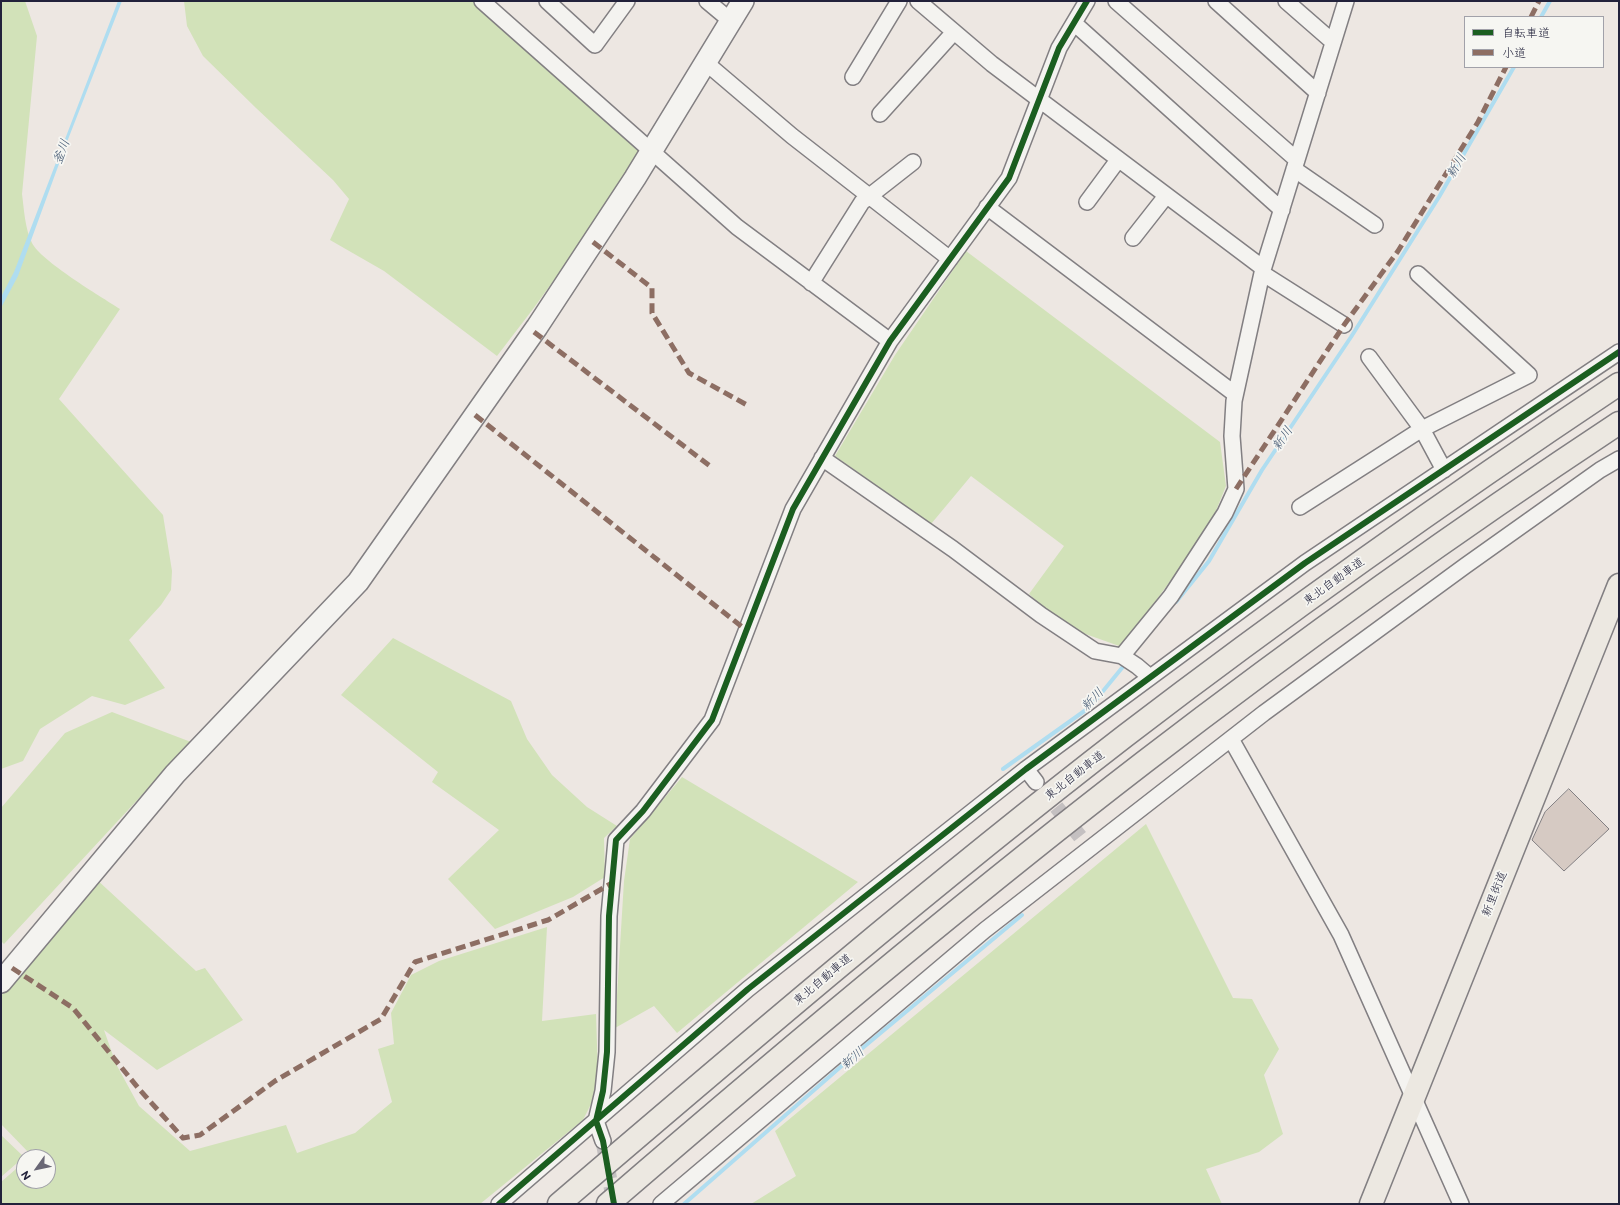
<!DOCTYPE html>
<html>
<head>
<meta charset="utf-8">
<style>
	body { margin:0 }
	#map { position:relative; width:1620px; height:1205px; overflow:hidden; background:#ede7e2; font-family:"Balsamiq Sans","Klee One",sans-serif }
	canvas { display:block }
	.frame { position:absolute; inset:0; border:2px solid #22223b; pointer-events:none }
	.legend { position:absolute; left:1464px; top:16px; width:140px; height:52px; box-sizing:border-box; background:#f6f6f2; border:1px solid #a1a1a9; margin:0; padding:5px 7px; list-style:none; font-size:12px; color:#22223b }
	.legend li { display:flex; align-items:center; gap:8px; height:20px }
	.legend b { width:20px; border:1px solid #a1a1a9 }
	.north { position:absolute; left:16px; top:1149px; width:40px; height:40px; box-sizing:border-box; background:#f6f6f2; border:1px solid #a1a1a9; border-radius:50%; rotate:237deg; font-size:11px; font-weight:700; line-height:16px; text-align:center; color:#22223b }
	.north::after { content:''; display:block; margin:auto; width:14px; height:18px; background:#696775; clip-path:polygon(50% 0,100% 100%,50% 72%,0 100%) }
</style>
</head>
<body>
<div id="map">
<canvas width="1620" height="1205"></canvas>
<div class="frame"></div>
<ul class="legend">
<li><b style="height:5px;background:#1b5e20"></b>自転車道</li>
<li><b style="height:5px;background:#8d6e63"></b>小道</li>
</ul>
<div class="north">N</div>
</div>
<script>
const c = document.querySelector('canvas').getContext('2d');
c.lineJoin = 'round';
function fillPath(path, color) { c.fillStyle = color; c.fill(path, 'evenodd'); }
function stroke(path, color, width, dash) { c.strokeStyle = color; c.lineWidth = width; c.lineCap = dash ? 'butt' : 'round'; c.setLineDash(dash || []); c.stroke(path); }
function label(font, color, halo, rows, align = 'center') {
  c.font = font + ' "Balsamiq Sans","Klee One",sans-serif'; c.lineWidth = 3.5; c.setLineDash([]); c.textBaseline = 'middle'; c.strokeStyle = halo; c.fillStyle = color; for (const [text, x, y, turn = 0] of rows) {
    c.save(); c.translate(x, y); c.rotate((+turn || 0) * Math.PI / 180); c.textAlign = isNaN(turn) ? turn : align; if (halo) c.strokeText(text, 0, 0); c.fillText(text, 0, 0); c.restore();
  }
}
fillPath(new Path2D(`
	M 1,1 L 25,1 L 37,36 L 22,194 C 24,209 25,229 32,243 C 41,261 100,296 120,309 L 59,399 L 163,515 L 172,571 L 171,590 L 161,605 L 129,640 L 165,688 L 125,705 L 92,696 L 40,729 L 23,761 L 1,769 Z
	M 184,1 L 474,1 L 640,152 L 588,233 L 533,309 L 497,356 L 384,271 L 330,240 L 349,199 L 333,180 L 256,108 L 203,56 L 187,26 Z
	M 966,251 L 1220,442 L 1226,486 L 1209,528 L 1122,647 L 1063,626 L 1029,594 L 1064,546 L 971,476 L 931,524 L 835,456 L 895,355 Z
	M 393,638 L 511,701 L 527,739 L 552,775 L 587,807 L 617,826 L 604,838 L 605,877 L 573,897 L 495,929 L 448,879 L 499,830 L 432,782 L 438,772 L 341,695 Z
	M 112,712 L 191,742 L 4,944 L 1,941 L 1,808 L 65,733 Z
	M 682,777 L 858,882 L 677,1033 L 654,1006 L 615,1028 L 624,881 L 630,839 Z
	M 1146,824 L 1233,998 L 1252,999 L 1279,1049 L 1264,1075 L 1283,1134 L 1259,1152 L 1206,1169 L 1222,1204 L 751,1204 L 796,1176 L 775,1131 Z
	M 95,878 L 196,971 L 205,968 L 243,1020 L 157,1070 L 104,1030 L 116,1064 L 139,1106 L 190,1151 L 286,1125 L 297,1153 L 355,1133 L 392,1102 L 378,1049 L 394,1044 L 391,1013 L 411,975 L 439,961 L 547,927 L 542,1021 L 596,1014 L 598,1075 L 595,1096 L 583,1120 L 480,1204 L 1,1204 L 1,1182 L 24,1162 L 24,1181 L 48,1181 L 48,1157 L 29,1157 L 31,1155 L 1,1124 L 1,996 Z
	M 1,1135 L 24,1157 L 1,1177 Z`), '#d2e2b9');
fillPath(new Path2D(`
	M 118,1 L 122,1 L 67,142 L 18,276 L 1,308 L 1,297 L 14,272 Z`), '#afddf0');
stroke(new Path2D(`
	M 1541,17 L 1550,1
	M 1176,602 L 1209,561 L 1262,470 L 1351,337 L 1439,197 L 1514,67
	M 1003,769 L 1090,707 L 1126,663
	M 684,1204 L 853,1056 L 1022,915`), '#afddf0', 4);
const building = new Path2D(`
	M 1569,789 L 1609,829 L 1564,871 L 1532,840 L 1545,812 Z`);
fillPath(building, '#d6cac3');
stroke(building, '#827f82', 1);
stroke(new Path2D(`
	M 1042,789 L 1082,839
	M 603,1141 L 614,1204`), '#c4c0c1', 15, [15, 8]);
const street = new Path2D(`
	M 482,1 L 737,227 L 890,341
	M 547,1 L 595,45 L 627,1
	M 707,1 L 731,21
	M 918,1 L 992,64 L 1263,268
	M 1116,1 L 1297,160
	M 1216,1 L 1318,93
	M 1286,1 L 1333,42
	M 1074,23 L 1282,210
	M 705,62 L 792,136 L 950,259
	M 853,77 L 899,1
	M 880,114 L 954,32
	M 1294,169 L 1375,225
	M 1087,202 L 1118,160
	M 987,207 L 1235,394
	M 1133,238 L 1166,196
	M 1262,273 L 1344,325
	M 1418,274 L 1529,375 L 1422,429 L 1444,470
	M 811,283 L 862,202 L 913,162
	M 822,458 L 953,549 L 1041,615 L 1095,651 L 1122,656 L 1137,666 L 1150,677
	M 1300,507 L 1422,429 L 1369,357
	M 1122,656 L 1171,596 L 1225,513 L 1236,489 L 1232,436 L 1234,401 L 1262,273 L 1346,1
	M 1231,739 L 1341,935 L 1461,1204
	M 1026,769 L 1036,782
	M 603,1141 L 596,1121 L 603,1091 L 607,1052 L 609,916 L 616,840 L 643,811 L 712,720 L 793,509 L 890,341 L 1009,178 L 1059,48 L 1087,1
	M 499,1204 L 748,989 L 1026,769 L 1305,563 L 1619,352
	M 661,1204 L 985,930 L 1264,713 L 1465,566 L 1600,470 L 1619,459`);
const secondary = new Path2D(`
	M 1,982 L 175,774 L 358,582 L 537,327 L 635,178 L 743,1`);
const primary = new Path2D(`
	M 1371,1204 L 1619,585`);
const highway = new Path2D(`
	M 559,1204 C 745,1045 931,886 1125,736 C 1286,613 1451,496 1619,384
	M 608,1204 C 783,1053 960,904 1143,763 C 1298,644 1457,530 1619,423`);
stroke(street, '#827f82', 18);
stroke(secondary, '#827f82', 24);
stroke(primary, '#827f82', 25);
stroke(highway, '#827f82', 25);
stroke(street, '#f4f3f0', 15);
stroke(secondary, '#f4f3f0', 21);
stroke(primary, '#ece8e1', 22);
stroke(highway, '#ece8e1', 22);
stroke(new Path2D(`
	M 1531,17 L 1539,1
	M 593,242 L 652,288 L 652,313 L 689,373 L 747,405
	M 534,332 L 710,466
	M 475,415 L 746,630
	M 1236,489 L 1344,325 L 1398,251 L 1478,122 L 1506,67
	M 12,968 L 73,1008 L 139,1089 L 183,1138 L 200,1135 L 275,1081 L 381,1019 L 415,962 L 548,920 L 612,883`), '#8d6e63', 5, [10, 5]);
stroke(new Path2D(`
	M 499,1204 L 748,989 L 1026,769 L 1305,563 L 1619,352
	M 614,1204 L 603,1141 L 596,1121 L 603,1091 L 607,1052 L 609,916 L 616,840 L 643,811 L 712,720 L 793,509 L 890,341 L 1009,178 L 1059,48 L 1087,1`), '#1b5e20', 6);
label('12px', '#22223b', '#f6f6f2', [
	["東北自動車道",1334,582,-36],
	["東北自動車道",1075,776,-38],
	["新里街道",1495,894,-68],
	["東北自動車道",823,980,-40]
]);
label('italic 13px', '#445973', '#f6f6f2', [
	["釜川",62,152,-69],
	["新川",1457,166,-60],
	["新川",1283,439,-56],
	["新川",1093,700,-46],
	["新川",853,1059,-41]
]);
</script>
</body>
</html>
